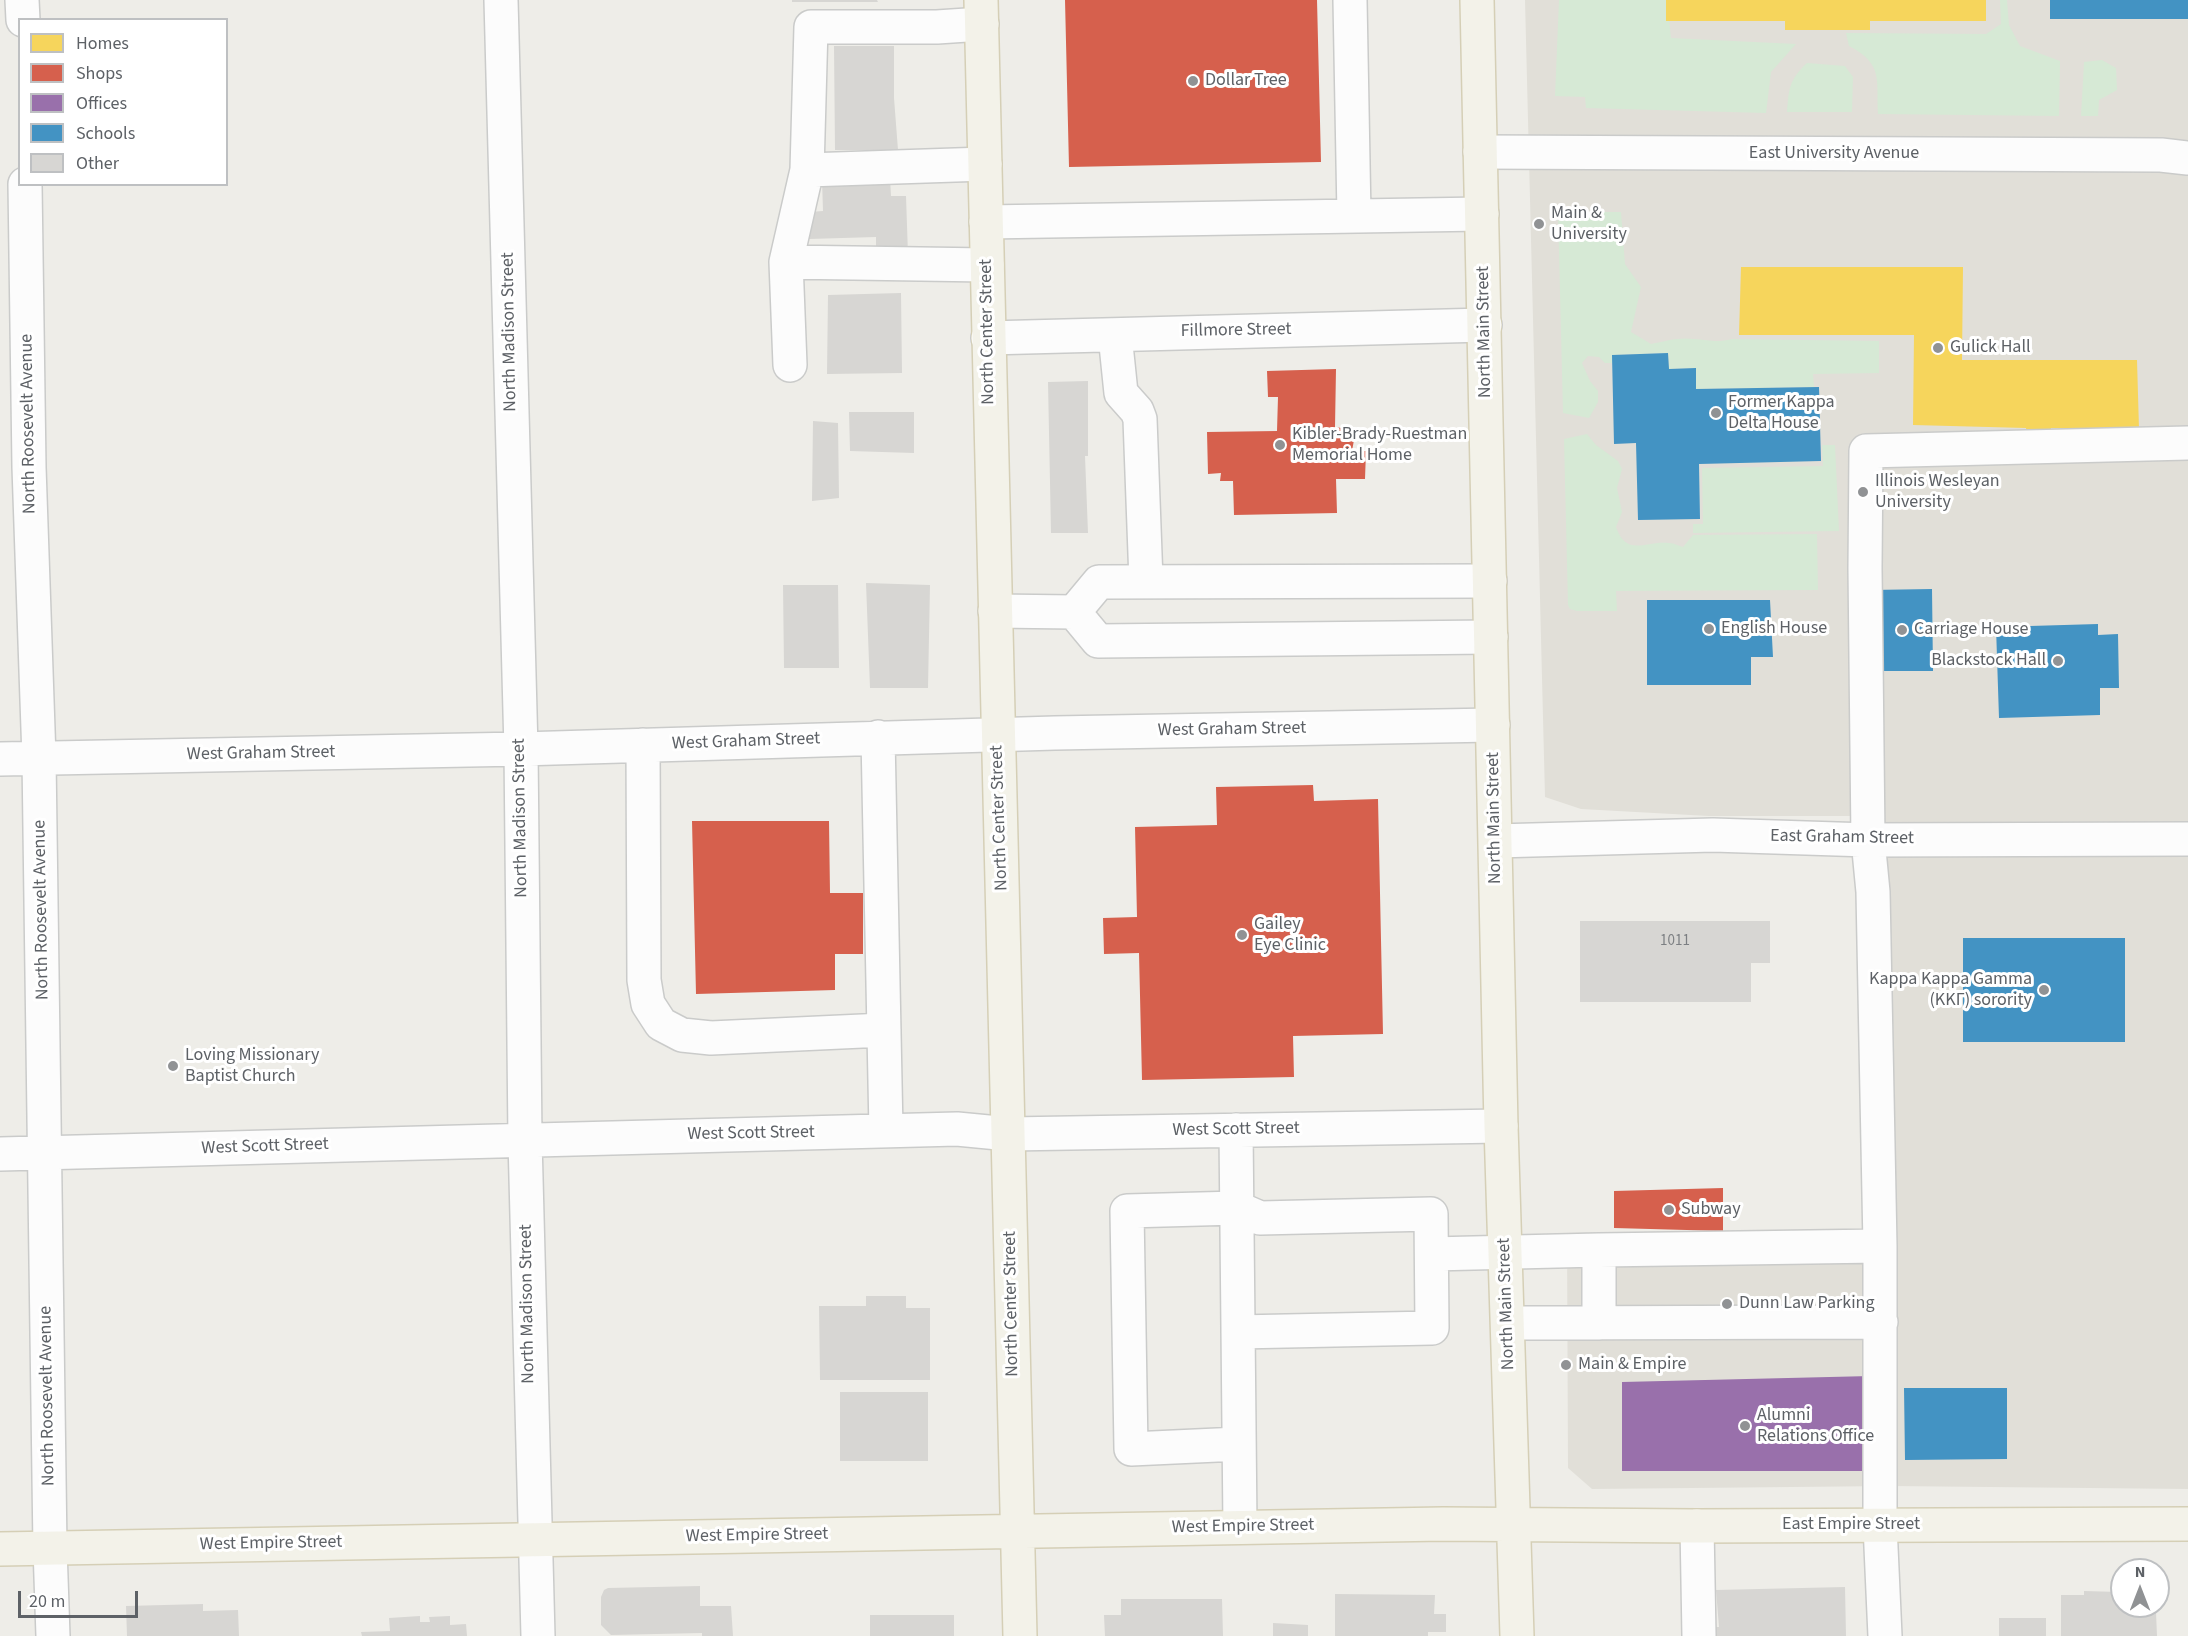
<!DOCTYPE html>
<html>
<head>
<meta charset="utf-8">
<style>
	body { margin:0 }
	#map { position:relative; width:2188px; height:1636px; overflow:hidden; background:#eeede8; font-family:"Source Sans 3",sans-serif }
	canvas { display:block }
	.legend { position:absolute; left:18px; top:18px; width:210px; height:168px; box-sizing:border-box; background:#fff; border:2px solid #bec0c2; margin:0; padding:8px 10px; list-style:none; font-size:18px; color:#5d6166 }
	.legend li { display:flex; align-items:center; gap:12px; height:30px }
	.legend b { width:30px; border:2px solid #bec0c2 }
	.north { position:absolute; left:2110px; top:1558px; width:60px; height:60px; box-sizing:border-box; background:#fff; border:2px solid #bec0c2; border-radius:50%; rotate:0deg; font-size:16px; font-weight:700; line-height:24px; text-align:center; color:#5d6166 }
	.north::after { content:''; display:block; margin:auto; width:21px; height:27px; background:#909294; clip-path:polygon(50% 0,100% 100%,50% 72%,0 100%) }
	.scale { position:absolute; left:18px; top:1591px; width:120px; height:27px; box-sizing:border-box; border:3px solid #5d6166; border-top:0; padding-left:8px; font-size:18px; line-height:21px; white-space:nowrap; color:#5d6166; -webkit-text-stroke:4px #fff; paint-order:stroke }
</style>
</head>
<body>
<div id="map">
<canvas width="2188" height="1636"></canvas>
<ul class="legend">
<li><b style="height:16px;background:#f6d55c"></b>Homes</li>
<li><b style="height:16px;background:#d6604d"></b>Shops</li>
<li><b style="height:16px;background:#9970ab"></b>Offices</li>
<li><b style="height:16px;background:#4393c3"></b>Schools</li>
<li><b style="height:16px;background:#d7d6d3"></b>Other</li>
</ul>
<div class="north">N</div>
<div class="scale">20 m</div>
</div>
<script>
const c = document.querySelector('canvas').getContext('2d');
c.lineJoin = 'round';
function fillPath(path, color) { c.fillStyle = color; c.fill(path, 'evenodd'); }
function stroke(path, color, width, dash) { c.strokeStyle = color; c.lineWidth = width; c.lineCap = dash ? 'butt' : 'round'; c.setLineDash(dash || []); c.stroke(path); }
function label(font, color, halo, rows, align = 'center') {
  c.font = font + ' "Source Sans 3",sans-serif'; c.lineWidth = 6; c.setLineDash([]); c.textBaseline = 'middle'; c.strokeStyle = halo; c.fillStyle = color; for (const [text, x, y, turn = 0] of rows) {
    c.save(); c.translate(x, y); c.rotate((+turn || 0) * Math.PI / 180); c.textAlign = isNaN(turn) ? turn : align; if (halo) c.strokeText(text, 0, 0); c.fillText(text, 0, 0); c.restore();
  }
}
fillPath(new Path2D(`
	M 1525,0 L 2188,0 L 2188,1489 L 1891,1486 L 1592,1489 L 1568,1468 L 1567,1233 L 1863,1229 L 1866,816 L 1709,816 L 1581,809 L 1545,797 Z`), '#e1dfd8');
fillPath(new Path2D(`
	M 1559,0 L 1667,0 L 1671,38 L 1796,44 L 1771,72 L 1766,113 L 1586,108 L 1585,97 L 1555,96 Z
	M 2000,0 L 2007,0 L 2009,25 L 2020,46 L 2060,61 L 2059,116 L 1878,114 C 1876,80 1884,64 1849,46 L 1846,33 L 1986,34 L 2001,24 Z
	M 2102,60 L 2116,68 L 2117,90 L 2099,100 L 2098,116 L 2081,116 L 2084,62 Z
	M 1807,63 L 1845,66 L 1853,77 L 1852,112 L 1787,112 C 1789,88 1789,80 1807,63 Z
	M 1558,212 L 1621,212 L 1625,264 L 1641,287 L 1631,332 L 1651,344 C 1666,341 1679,337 1694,339 C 1710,340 1716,343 1732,339 L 1879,341 L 1879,373 L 1813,374 L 1814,387 L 1696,389 L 1696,368 L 1669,369 L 1668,353 L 1612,355 L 1612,363 L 1605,363 L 1599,357 L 1588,356 L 1582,363 L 1590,381 L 1598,391 L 1598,402 L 1589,418 L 1563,413 Z
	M 1587,434 L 1596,445 L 1618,461 L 1622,469 L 1617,488 L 1622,512 L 1616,527 C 1627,558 1645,540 1669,543 C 1674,543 1679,546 1683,547 L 1693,535 L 1817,534 L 1818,590 L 1616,591 L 1617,611 L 1577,611 L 1570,609 L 1568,605 L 1564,439 Z
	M 1822,445 L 1835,445 L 1839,531 L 1693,533 L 1693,524 L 1703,524 L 1702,468 L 1823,466 Z`), '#d6e9d5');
fillPath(new Path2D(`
	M 1666,0 L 1986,0 L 1986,21 L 1870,21 L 1870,30 L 1785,30 L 1785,21 L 1666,21 Z
	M 1741,267 L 1963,267 L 1962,360 L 2137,360 L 2139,429 L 2051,428 L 2051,435 L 2027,435 L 2026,428 L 1913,425 L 1914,335 L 1739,335 Z`), '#f6d55c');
fillPath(new Path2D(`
	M 1065,0 L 1317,0 L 1321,162 L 1069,167 Z
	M 1336,369 L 1335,427 L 1348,429 L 1354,440 L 1352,451 L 1366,451 L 1365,479 L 1336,479 L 1337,513 L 1234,515 L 1233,481 L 1220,481 L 1221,473 L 1208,474 L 1207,432 L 1277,431 L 1278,397 L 1268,397 L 1267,371 Z
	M 1313,785 L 1314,801 L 1378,799 L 1383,1034 L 1293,1036 L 1294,1077 L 1142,1080 L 1139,953 L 1104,954 L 1103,918 L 1137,917 L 1135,827 L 1217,825 L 1216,787 Z
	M 692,821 L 829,821 L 830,893 L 863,893 L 863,954 L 835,954 L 835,990 L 696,994 Z
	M 1723,1188 L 1723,1231 L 1614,1228 L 1614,1191 Z`), '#d6604d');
fillPath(new Path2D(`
	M 1871,1376 L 1866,1471 L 1622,1471 L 1622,1382 Z`), '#9970ab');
fillPath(new Path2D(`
	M 2050,0 L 2188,0 L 2188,19 L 2050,19 Z
	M 1668,353 L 1669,369 L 1696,368 L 1696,389 L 1819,387 L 1821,461 L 1699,464 L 1700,519 L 1638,520 L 1636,443 L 1614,444 L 1612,355 Z
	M 1932,589 L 1933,671 L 1871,671 L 1871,590 Z
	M 1647,600 L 1770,600 L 1773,657 L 1751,657 L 1751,685 L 1647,685 Z
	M 2098,624 L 2098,635 L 2118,634 L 2119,688 L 2100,688 L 2100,715 L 1999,718 L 1996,627 Z
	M 1963,938 L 2125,938 L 2125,1042 L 1963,1042 Z
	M 1904,1388 L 2007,1388 L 2007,1459 L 1905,1460 Z`), '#4393c3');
fillPath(new Path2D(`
	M 792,0 L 877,0 L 878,2 L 792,2 Z
	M 834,46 L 894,46 L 894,98 L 898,150 L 835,150 Z
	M 890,178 L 891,196 L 906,196 L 908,255 L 876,256 L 876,237 L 809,239 L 809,212 L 823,211 L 822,180 Z
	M 901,293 L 902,373 L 827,374 L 828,295 Z
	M 1088,381 L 1088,456 L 1085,456 L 1088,533 L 1051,533 L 1048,382 Z
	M 849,412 L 914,412 L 914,453 L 850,451 Z
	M 813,421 L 838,423 L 839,498 L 812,501 Z
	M 866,583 L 930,585 L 928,688 L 870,688 Z
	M 783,585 L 838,585 L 839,668 L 784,668 Z
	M 1580,921 L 1770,921 L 1770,963 L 1751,963 L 1751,1002 L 1580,1002 Z
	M 866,1296 L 906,1296 L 906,1308 L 930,1308 L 930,1380 L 820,1380 L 819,1306 L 866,1306 Z
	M 840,1392 L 928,1392 L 928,1461 L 840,1461 Z
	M 700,1586 L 700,1606 L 731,1606 L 733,1636 L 702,1636 L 702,1633 L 611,1635 L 601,1625 L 601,1597 L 604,1590 L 608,1588 Z
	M 1845,1587 L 1846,1636 L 1710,1636 L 1710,1627 L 1719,1627 L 1716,1590 Z
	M 2119,1589 L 2122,1589 L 2122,1606 L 2137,1606 L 2137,1612 L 2156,1612 L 2157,1636 L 2061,1636 L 2061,1595 L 2084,1595 L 2084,1591 L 2119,1592 Z
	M 1335,1594 L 1435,1595 L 1434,1614 L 1446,1614 L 1446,1632 L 1428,1632 L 1428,1636 L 1335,1636 Z
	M 1121,1599 L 1222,1599 L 1223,1636 L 1105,1636 L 1104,1615 L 1121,1615 Z
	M 203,1604 L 203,1611 L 238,1610 L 239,1636 L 127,1636 L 126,1606 Z
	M 870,1615 L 954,1615 L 954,1636 L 870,1636 Z
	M 420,1616 L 420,1622 L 430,1622 L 429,1617 L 450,1616 L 450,1625 L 466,1624 L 467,1636 L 362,1636 L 361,1632 L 390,1631 L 389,1618 Z
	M 1999,1618 L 2046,1618 L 2046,1636 L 1999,1636 Z
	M 1273,1623 L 1308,1625 L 1308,1636 L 1273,1636 Z`), '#d7d6d3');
const minor = new Path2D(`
	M 22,0 L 23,20
	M 501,0 L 521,749 L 525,1140 L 538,1636
	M 1350,0 L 1354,216
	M 1480,152 L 2161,155 L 2188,158
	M 807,170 L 985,164
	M 25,184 L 29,467 L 39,758 L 50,1548 L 53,1636
	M 986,222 L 1482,214
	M 786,262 L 807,170 L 811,27 L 937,27 L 982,24
	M 1115,335 L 1121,393 L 1137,411 L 1140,419 L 1146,581
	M 988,338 L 1485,325
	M 790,365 L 786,262 L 987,265
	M 995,611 L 1074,612 L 1099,582 L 1490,581
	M 1074,612 L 1098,641 L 1491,637
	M 878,737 L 886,1131
	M 643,745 L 644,980 L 648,1004 L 661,1024 L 682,1035 L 711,1038 L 884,1030
	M 0,759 L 521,749 L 1055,733 L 1493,725
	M 1496,841 L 1713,835 L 1868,840 L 2188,839
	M 1236,1130 L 1240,1527
	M 0,1154 L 957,1129 L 1009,1134 L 1501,1126
	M 1432,1254 L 1599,1250
	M 1508,1323 L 1881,1322
	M 1599,1323 L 1599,1250 L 1880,1246
	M 1238,1332 L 1432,1328 L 1431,1214 L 1260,1218 L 1237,1208 L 1127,1211 L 1131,1449 L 1239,1444
	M 1697,1526 L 1699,1636
	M 1885,1636 L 1880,1525 L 1880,1246 L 1873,892 L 1868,840 L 1865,568 L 1866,451 L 2188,443`);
const major = new Path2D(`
	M 981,0 L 1020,1636
	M 1477,0 L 1501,1126 L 1517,1636
	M 0,1549 L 1443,1524 L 1697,1526 L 2188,1524`);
stroke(minor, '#cacbca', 36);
stroke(major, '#d5cfb6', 36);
stroke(minor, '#fcfcfc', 33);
stroke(major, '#f3f2e9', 33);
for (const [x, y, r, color] of [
	[1193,81,6,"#909294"],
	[1539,224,6,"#909294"],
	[1938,348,6,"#909294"],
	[1716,413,6,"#909294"],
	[1280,445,6,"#909294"],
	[1863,492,6,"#909294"],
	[1709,629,6,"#909294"],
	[1902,630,6,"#909294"],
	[2058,661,6,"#909294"],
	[1242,935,6,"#909294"],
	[2044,990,6,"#909294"],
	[173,1066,6,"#909294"],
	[1669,1210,6,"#909294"],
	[1727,1304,6,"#909294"],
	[1566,1365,6,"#909294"],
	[1745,1426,6,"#909294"]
]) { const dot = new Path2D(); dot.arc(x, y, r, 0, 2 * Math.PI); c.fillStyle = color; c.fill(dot); stroke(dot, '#fff', 2); }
label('15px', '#7c7f82', null, [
	["1011",1675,942]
]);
label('18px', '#5d6166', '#fff', [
	["Dollar Tree",1205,81],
	["Main &",1551,214],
	["University",1551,235],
	["Gulick Hall",1950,348],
	["Former Kappa",1728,403],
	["Delta House",1728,424],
	["Kibler-Brady-Ruestman",1292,435],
	["Memorial Home",1292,456],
	["Illinois Wesleyan",1875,482],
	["University",1875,503],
	["English House",1721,629],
	["Carriage House",1914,630],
	["Blackstock Hall",2046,661,"right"],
	["Gailey",1254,925],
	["Eye Clinic",1254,946],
	["Kappa Kappa Gamma",2032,980,"right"],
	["(ΚΚΓ) sorority",2032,1001,"right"],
	["Loving Missionary",185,1056],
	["Baptist Church",185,1077],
	["Subway",1681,1210],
	["Dunn Law Parking",1739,1304],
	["Main & Empire",1578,1365],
	["Alumni",1757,1416],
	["Relations Office",1757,1437]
], 'left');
label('18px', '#5d6166', '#fff', [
	["East University Avenue",1834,154],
	["Fillmore Street",1236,331,-1],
	["North Madison Street",510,332,-91],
	["North Center Street",988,332,-91],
	["North Main Street",1485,332,-91],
	["North Roosevelt Avenue",29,424,-91],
	["West Graham Street",1232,730,-1],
	["West Graham Street",746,742,-2],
	["West Graham Street",261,754,-1],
	["North Madison Street",521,818,-91],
	["North Center Street",1000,818,-92],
	["North Main Street",1495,818,-91],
	["East Graham Street",1842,838,1],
	["North Roosevelt Avenue",42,910,-91],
	["West Scott Street",1236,1130,-1],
	["West Scott Street",751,1134,-1],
	["West Scott Street",265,1147,-2],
	["North Madison Street",528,1304,-91],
	["North Center Street",1012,1304,-91],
	["North Main Street",1507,1304,-92],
	["North Roosevelt Avenue",48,1396,-91],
	["East Empire Street",1851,1525],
	["West Empire Street",1243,1527,-1],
	["West Empire Street",757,1536,-1],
	["West Empire Street",271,1544,-1]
]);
</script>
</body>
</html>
